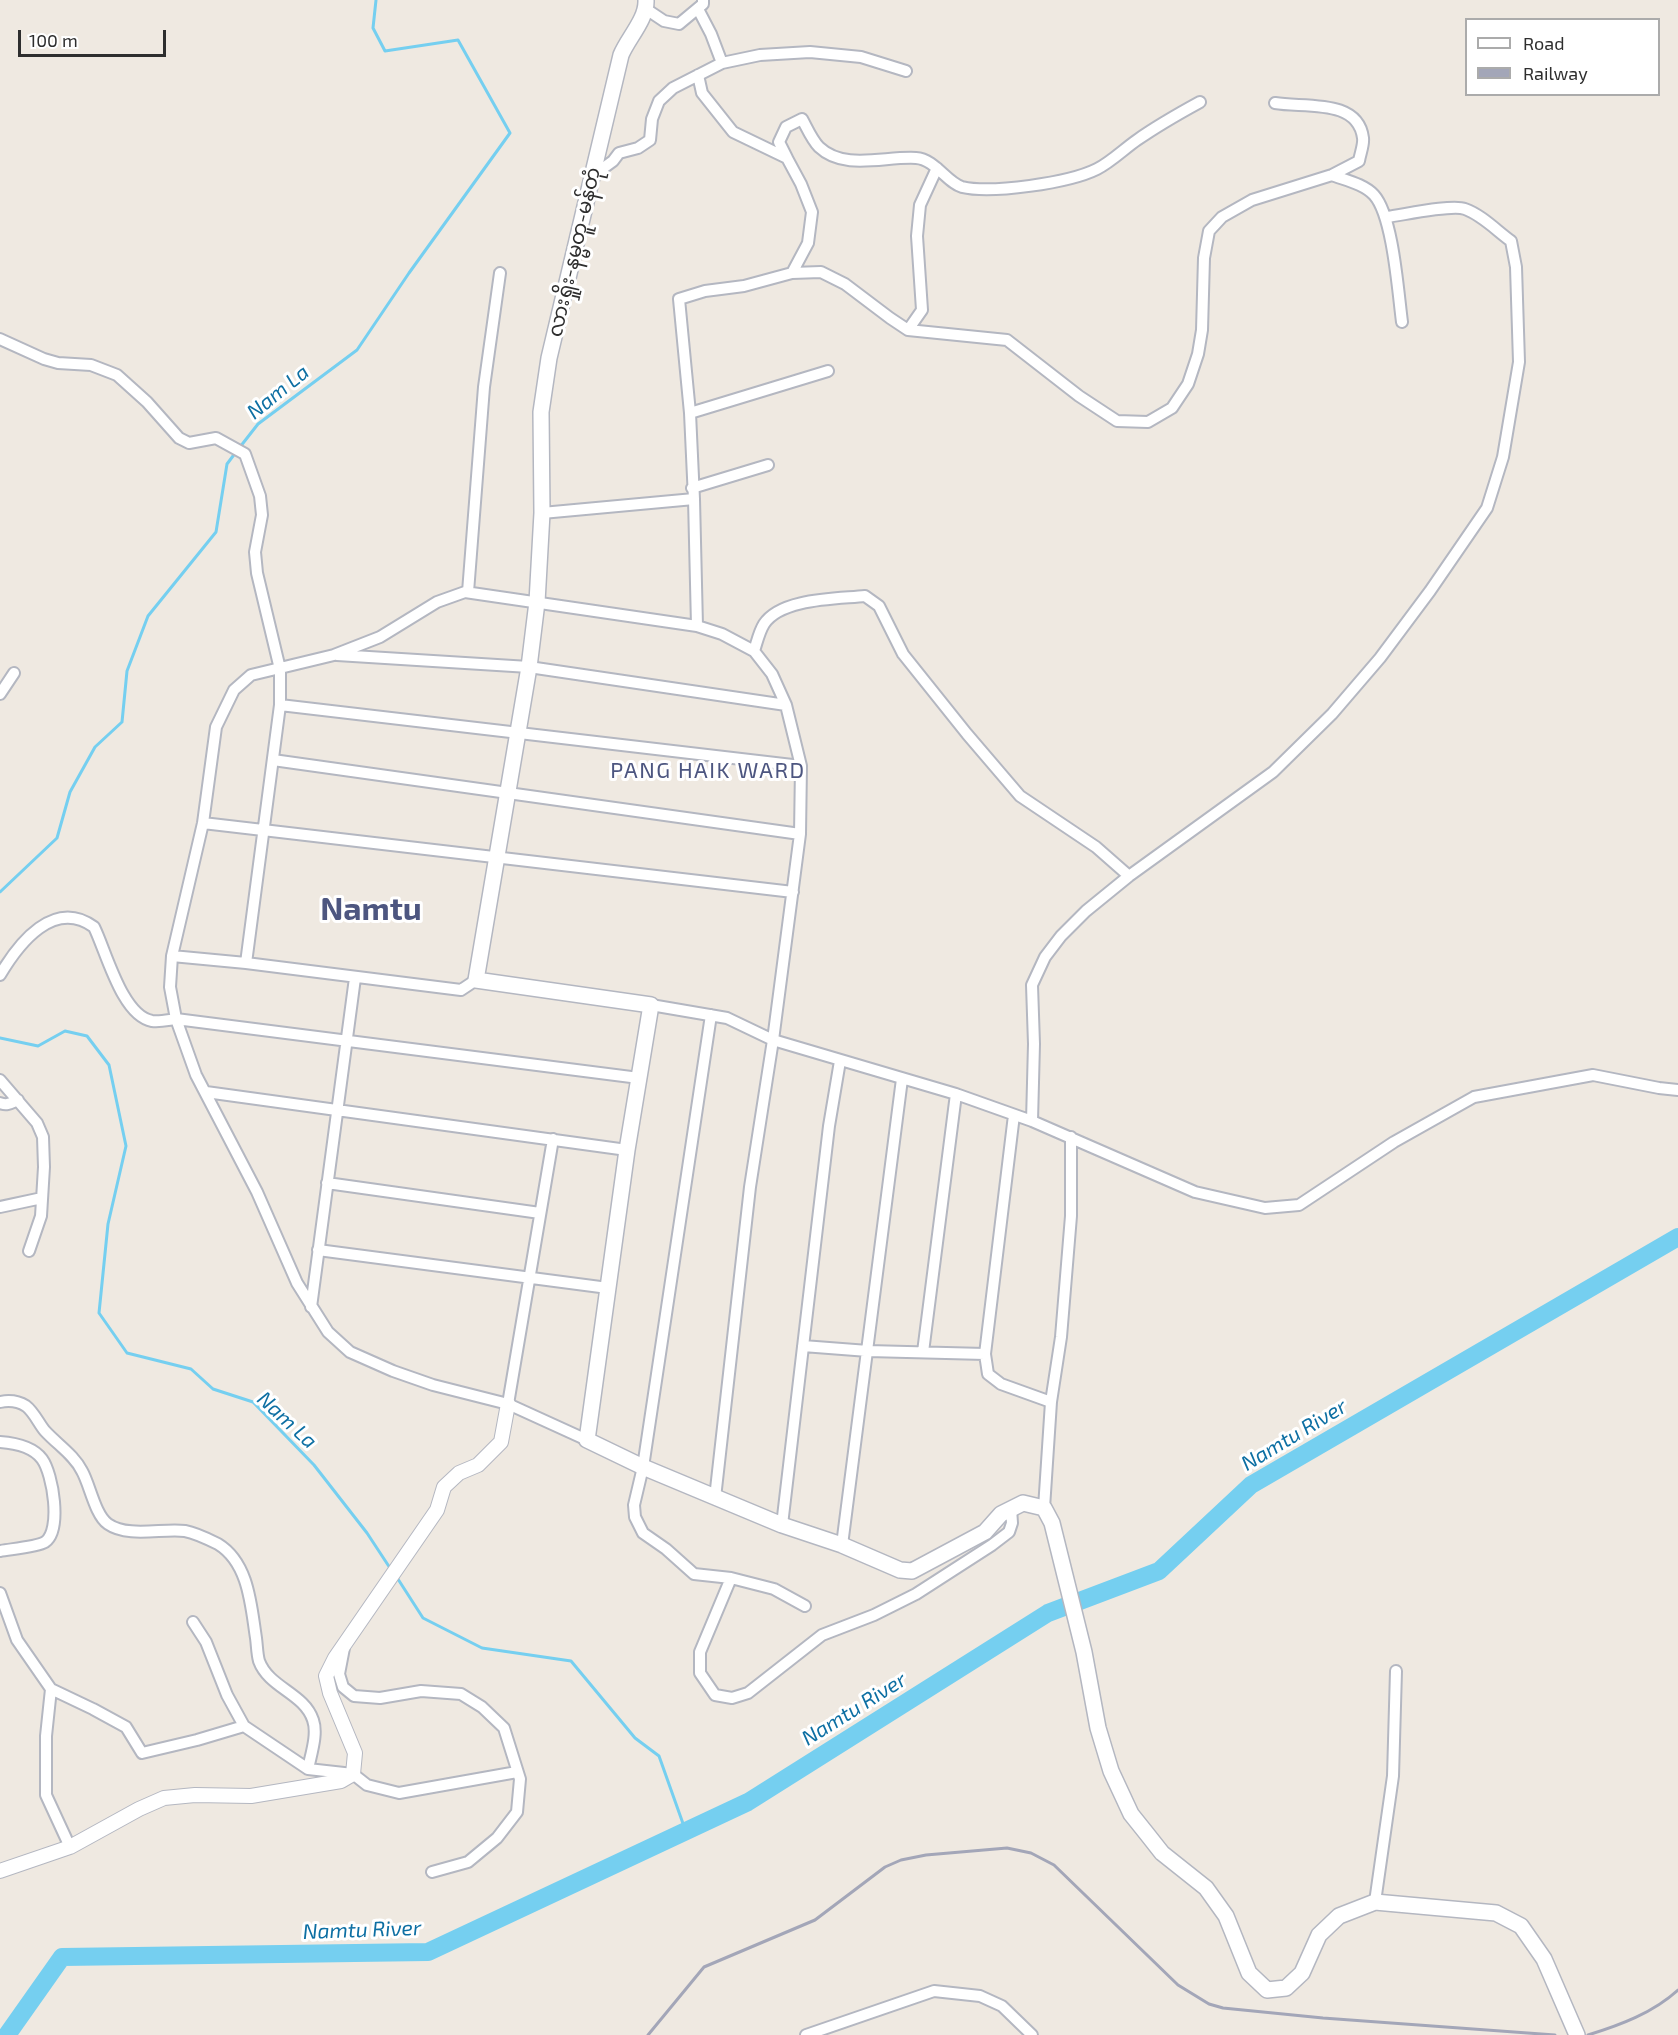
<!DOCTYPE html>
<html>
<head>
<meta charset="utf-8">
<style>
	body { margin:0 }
	#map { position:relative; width:1678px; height:2035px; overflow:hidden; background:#efe9e1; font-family:"Exo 2",sans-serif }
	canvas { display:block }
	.legend { position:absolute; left:1465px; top:18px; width:195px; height:78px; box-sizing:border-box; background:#fff; border:2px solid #ababab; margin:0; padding:8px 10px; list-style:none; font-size:18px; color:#2e2e2e }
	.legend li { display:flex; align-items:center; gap:12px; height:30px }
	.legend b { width:30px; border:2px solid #ababab }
	.scale { position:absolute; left:18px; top:30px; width:148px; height:27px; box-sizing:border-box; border:3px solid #2e2e2e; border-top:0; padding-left:8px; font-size:18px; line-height:21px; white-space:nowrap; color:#2e2e2e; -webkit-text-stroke:4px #fff; paint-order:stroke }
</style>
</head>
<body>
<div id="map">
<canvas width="1678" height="2035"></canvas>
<ul class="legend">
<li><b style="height:8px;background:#fff"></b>Road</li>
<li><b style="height:8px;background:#a3a6b8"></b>Railway</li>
</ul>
<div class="scale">100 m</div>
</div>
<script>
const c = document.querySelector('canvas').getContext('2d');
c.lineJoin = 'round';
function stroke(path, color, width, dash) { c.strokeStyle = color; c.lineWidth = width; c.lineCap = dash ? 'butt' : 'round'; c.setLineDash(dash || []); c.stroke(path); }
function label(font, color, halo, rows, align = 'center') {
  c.font = font + ' "Exo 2","Noto Sans Myanmar",sans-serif'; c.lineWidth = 6; c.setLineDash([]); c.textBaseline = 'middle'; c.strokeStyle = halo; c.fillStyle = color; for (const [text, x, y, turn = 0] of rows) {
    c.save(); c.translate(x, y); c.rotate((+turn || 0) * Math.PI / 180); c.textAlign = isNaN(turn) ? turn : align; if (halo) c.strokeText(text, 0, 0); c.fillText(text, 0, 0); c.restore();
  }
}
stroke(new Path2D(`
	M 240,447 L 258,424 L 357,350 L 409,273 L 510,133 L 458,40 L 385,51 L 373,28 L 376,0
	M 0,892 L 57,838 L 70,792 L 95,747 L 122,722 L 127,671 L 148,616 L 216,532 L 227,464 L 236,452
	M 0,1038 L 38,1046 L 65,1031 L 87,1036 L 109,1065 L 126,1146 L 108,1224 L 99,1313 L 127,1353 L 191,1369 L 213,1389 L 253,1402 L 314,1465 L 367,1533 L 390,1568
	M 396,1576 L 423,1618 L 482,1648 L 571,1661 L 635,1738 L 659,1756 L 686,1832`), '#75cff0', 3);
stroke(new Path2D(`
	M 7,2035 L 62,1957 L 428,1952 L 748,1802 L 1048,1613 L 1159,1571 L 1251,1485 L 1678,1237`), '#75cff0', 18);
const minor = new Path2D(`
	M 646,9 L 664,21 L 679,24 L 703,4 L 703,0
	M 698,9 L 711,34 L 722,63
	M 698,75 L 702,93 L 733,132 L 787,158 L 801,184 L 812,212 L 808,243 L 792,273
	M 787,158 L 779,142 L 786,127 L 802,119 C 807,128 812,140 819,147 C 844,171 885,156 916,158 C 935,159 947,183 962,187 C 991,194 1069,183 1097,169 C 1111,162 1124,149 1137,140 C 1157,126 1178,114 1200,102
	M 1332,175 C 1345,180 1364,184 1374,195 C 1393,216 1398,292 1402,322
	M 591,177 L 613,161 L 619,153 L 638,148 L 650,140 L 652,119 L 659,101 L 673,88 L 722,63 L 760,55 L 810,52 L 861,57 L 906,71
	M 908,330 L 922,310 L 917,236 L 920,205 L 937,168
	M 0,339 L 44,359 L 58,363 L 91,365 L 117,375 L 147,402 L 179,438 L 189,443 L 216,438 L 245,454 L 260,496 L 262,515 L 255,552 L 257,573 L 280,669 L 280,705 L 246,963
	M 690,413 L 828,371
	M 692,488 L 768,465
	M 542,513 L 694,499
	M 468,592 L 484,387 L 500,273
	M 697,626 L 694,499 L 690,413 L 679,299 L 705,291 L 744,286 L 792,273 L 821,272 L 845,284 L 890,318 L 908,330 L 1007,340 L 1079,396 L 1117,421 L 1148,422 L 1172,408 L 1188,384 L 1198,354 L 1202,330 L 1204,258 L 1209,231 L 1222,217 L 1252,200 L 1332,175 L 1359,161 C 1360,154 1364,145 1363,138 C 1358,98 1304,108 1275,103
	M 754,651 C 757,642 759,632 764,624 C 781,598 837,599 865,596 L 879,606 L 903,654 L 967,734 L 1020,796 L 1096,847 L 1129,876
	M 337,655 L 529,667 L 786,705
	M 0,694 L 14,673
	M 280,705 L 801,766
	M 273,760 L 800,834
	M 203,823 L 793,892
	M 172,956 L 246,963 L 461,990 L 476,980
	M 0,975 C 19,943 54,898 94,927 C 106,951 122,1016 152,1021 C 160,1022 168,1020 176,1019 L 639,1078
	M 651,1005 L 727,1018 L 773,1040 L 956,1094 L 1032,1121 L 1195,1192 L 1265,1208 L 1299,1205 L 1394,1142 L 1474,1097 L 1593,1075 L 1659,1088 L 1678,1090
	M 711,1015 L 643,1467 L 634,1505 L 635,1517 L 643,1533 L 666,1549 L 694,1574 L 731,1578 L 774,1589 L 805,1606
	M 0,1080 L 37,1123 L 43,1137 L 44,1167 L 41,1216 L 29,1251
	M 206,1092 L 627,1150
	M 0,1103 C 7,1106 11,1103 18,1100
	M 1014,1115 L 985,1354 L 988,1374 L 1001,1384 L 1051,1402
	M 1032,1121 L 1034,1044 L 1032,985 L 1045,957 L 1061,936 L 1086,911 L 1129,876 L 1273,772 L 1332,714 L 1380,658 L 1430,591 L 1487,508 L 1503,457 L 1519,362 L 1516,267 L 1511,241 C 1497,231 1482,215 1465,209 C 1452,204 1403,215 1387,217
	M 327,1183 L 540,1213
	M 0,1207 L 42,1198
	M 318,1250 L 608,1288
	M 311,1307 L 355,978
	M 803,1346 L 868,1351 L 985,1354
	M 923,1352 L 956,1094
	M 0,1402 C 10,1400 18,1401 26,1406 C 34,1412 39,1424 45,1431 C 58,1445 74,1455 82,1471 C 90,1485 95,1515 108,1524 C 128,1538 163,1528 185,1531 C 196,1533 208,1539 218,1544 C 249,1563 251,1606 256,1638 C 257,1645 257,1654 259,1661 C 269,1688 304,1693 313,1720 C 318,1734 311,1754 308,1769
	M 508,1404 L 553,1139
	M 587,1440 L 508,1404 L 433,1385 L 393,1371 L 350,1352 L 328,1332 L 297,1283 L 257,1192 L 196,1075 L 176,1019 L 170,987 L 172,956 L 203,823 L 216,727 L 234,690 L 251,675 L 334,655 L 380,637 L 437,602 L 465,592 L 697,626 L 722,634 L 754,651 L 772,674 L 786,705 L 801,766 L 800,834 L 773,1040 L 750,1187 L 715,1498
	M 0,1442 C 14,1443 33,1447 42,1459 C 53,1474 62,1530 45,1542 C 37,1547 11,1549 0,1551
	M 1044,1508 L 1051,1402 L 1061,1337 L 1071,1216 L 1071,1137
	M 782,1525 L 829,1126 L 840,1061
	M 842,1545 L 902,1079
	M 731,1578 L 700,1652 L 700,1673 L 715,1695 L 732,1698 L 748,1693 L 822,1635 L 874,1615 L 916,1594 L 992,1545 L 1009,1532 L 1012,1523 L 1011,1508
	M 0,1593 L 17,1640 L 51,1689 L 93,1709 L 126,1727 L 142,1753 L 197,1740 L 244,1726 L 227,1695 L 206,1642 L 193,1622
	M 344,1648 L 339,1674 L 343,1687 L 354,1696 L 380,1698 L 421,1691 L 461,1694 L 482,1707 L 504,1728 L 520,1779 L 517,1812 L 497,1838 L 468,1862 L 432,1872
	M 51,1689 L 46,1736 L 46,1795 L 70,1847
	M 244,1726 L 308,1769 L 353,1774 L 367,1785 L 399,1793 L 517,1772
	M 1375,1902 L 1393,1776 L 1396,1671
	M 806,2035 L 934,1991 L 980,1996 L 1002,2006 L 1032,2035`);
const tertiary = new Path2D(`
	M 0,1871 L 70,1847 L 139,1809 L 164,1798 L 195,1795 L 251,1796 L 341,1781 L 353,1774 L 355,1753 L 330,1693 L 326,1676 L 335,1658 L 437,1510 L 444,1487 L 459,1473 L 478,1465 L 501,1442 L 508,1404`);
const secondary = new Path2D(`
	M 646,0 C 647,19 628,38 621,55 L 549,358 L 541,412 L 542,513 L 537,602 L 529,667 L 476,980 L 651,1005 L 627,1150 L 587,1440 L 643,1467 L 782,1525 L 842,1545 L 900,1570 L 912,1571 L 985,1532 L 1001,1514 L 1023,1503 L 1044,1508 L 1052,1523 L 1084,1652 L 1098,1728 L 1111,1771 L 1131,1814 L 1147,1834 L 1162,1853 L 1206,1888 L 1226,1916 L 1249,1973 L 1267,1990 L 1286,1988 L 1302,1973 L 1319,1935 L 1339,1916 L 1375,1902 L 1496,1913 L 1521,1926 L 1544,1959 L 1577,2035`);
stroke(minor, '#b4b7c1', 14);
stroke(tertiary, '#b4b7c1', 16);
stroke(secondary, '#b4b7c1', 18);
stroke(minor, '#fff', 10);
stroke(tertiary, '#fff', 14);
stroke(secondary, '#fff', 15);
stroke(new Path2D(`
	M 648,2035 L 704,1967 L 815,1920 L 885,1867 L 901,1860 L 926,1855 L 1007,1848 L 1031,1853 L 1054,1865 L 1178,1985 L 1209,2004 L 1223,2008 L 1323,2018 L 1555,2035
	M 1588,2035 C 1620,2025 1653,2013 1678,1990`), '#a3a6b8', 3);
label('20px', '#2e2e2e', '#fff', [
	["လားရှိုး-နမ္မတူ-မန်တုံ",574,252,-77]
]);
label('italic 21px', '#0d6fa3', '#fff', [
	["Nam La",278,392,-39],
	["Nam La",287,1420,43],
	["Namtu River",1294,1435,-31],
	["Namtu River",854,1709,-32],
	["Namtu River",362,1930,-2]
]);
c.letterSpacing = '1.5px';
label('22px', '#4d5680', '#fff', [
	["PANG HAIK WARD",708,771]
]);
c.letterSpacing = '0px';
label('bold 32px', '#4d5680', '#fff', [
	["Namtu",371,909]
]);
</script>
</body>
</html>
